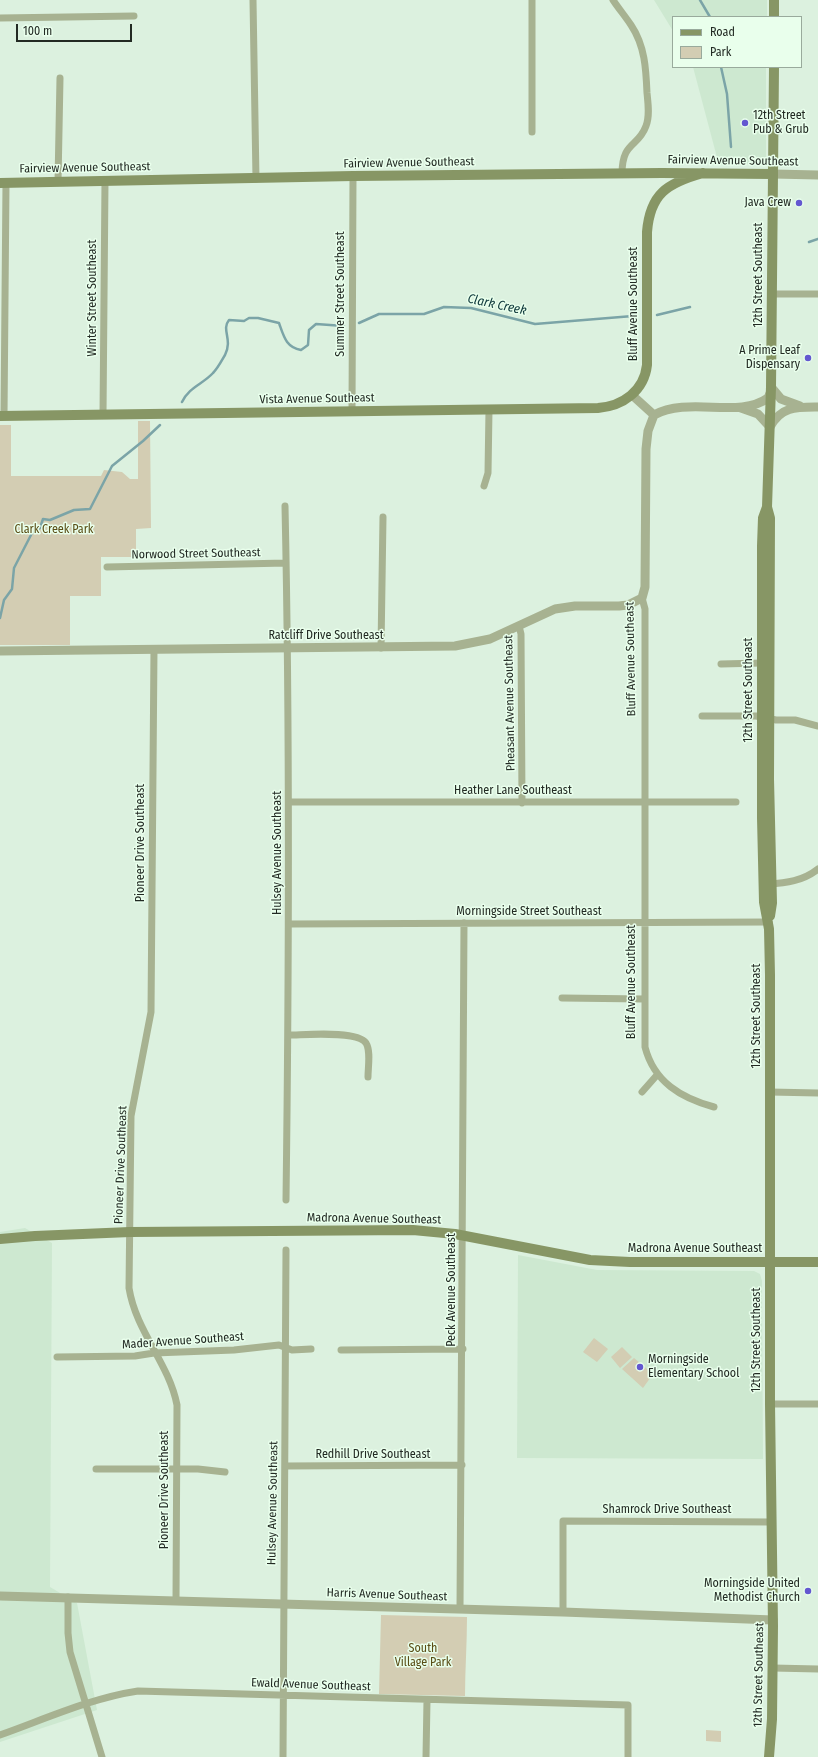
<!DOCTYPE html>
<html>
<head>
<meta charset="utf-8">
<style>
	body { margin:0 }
	#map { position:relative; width:818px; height:1757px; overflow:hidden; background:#dcf1df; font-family:"Fira Sans Condensed",sans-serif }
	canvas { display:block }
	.legend { position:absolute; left:672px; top:16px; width:130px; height:52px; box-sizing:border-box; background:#e9ffec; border:1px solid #99aa9c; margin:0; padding:5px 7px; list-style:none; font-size:12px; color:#222a23 }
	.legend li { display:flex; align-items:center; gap:8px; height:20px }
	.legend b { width:20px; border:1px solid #99aa9c }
	.scale { position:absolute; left:16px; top:24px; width:116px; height:18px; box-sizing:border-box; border:2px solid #222a23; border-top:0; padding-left:5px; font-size:12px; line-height:14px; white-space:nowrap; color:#222a23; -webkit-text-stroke:3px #e9ffec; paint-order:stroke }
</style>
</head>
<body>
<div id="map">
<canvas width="818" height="1757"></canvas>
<ul class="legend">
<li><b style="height:5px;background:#879665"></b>Road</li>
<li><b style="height:11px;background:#d3cdb3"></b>Park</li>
</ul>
<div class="scale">100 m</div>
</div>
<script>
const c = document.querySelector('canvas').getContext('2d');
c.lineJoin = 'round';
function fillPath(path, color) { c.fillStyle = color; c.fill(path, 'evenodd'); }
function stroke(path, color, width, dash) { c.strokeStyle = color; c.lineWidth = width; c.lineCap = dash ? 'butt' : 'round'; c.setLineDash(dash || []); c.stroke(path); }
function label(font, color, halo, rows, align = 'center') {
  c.font = font + ' "Fira Sans Condensed",sans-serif'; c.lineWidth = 3; c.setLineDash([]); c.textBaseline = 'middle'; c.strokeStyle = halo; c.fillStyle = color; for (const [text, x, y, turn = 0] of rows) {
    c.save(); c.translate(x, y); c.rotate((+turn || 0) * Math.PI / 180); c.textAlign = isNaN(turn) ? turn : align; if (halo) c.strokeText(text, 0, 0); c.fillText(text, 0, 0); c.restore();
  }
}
fillPath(new Path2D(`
	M 654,0 L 767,0 L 767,17 L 673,17 L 673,31 Z
	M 693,67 L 766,67 L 766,163 L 719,165 Z
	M 25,1228 L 52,1243 L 50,1587 L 77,1603 L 97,1710 L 0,1742 L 0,1232 Z
	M 518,1255 L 597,1270 L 754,1271 L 760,1274 L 762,1281 L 763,1459 L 517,1458 Z`), '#cde8d0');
fillPath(new Path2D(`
	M 138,421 L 150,421 L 151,528 L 136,529 L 136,557 L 101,557 L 101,596 L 70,596 L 70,645 L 0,645 L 0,425 L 11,425 L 11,476 L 101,476 L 104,470 L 122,472 L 130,479 L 138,479 Z
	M 594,1338 L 608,1349 L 597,1362 L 583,1352 Z
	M 622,1347 L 632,1357 L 620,1368 L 611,1357 Z
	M 634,1358 L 653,1374 L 643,1388 L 622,1369 Z
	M 381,1615 L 467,1617 C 467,1644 465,1670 465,1696 L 379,1694 Z
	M 706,1730 L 721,1731 L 721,1742 L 706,1741 Z`), '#d3cdb3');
stroke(new Path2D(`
	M 700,0 L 710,17
	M 721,67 L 727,94 L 731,147
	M 809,242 L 818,239
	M 657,315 L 690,307
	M 359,323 L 379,314 L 424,314 L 444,307 L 471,308 L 535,324 L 633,316
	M 182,402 C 189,387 203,384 213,373 C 218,368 222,360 225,355 C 233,339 221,330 229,320 L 244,321 L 249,318 L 258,318 L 279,323 C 284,337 286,347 301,350 L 308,345 L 309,330 L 316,324 L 344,326
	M 0,618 L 4,600 L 12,589 L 14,568 L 32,533 L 40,528 L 43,519 L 50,520 L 74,510 L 90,509 L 112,466 L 143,441 L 160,425`), '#7ba4a7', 2.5);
stroke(new Path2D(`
	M 253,0 L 256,179
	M 613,0 C 619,9 625,16 631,25 C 645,46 646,69 647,93 C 648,103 650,116 646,126 C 638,148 622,141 622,174
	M 0,18 L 134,16
	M 532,132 L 532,0
	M 58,182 L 60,78
	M 772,294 L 818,294
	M 352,412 L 353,176
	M 103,415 L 105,181
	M 4,416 L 6,183
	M 484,486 L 488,473 L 489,410
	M 285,506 C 290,737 289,969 286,1200
	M 107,567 L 286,563
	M 642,598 L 645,609 L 645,1047 C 654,1082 681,1098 714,1107
	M 519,626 L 521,634 L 522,803
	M 381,648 L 383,517
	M 154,649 L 151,1012 L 131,1116 L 129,1288 C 136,1332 169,1363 177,1405 L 176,1600
	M 721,664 L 762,663
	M 702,716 L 756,716 L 776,720 L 795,720 L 818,726
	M 289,802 L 736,802
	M 768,884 C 786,883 803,881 818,869
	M 290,924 L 769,922
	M 562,998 L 645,999
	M 289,1035 C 304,1035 357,1030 366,1043 C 371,1051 368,1067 368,1077
	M 642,1092 L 657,1075
	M 770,1092 L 818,1093
	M 341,1350 L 463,1349
	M 57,1357 L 135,1356 L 154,1353 L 234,1350 L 279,1345 L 292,1350 L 311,1349
	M 770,1404 L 818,1404
	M 285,1466 L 462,1465
	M 96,1469 L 198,1469 L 225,1472
	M 68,1597 L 68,1633 L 70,1652 L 102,1757
	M 460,1609 L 464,923
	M 563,1612 L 563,1521 L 771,1522
	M 773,1668 L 818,1669
	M 0,1735 C 45,1719 91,1698 138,1691 L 628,1705 L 628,1757
	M 283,1757 L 286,1250
	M 426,1757 L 427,1700`), '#a7b291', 7);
stroke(new Path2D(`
	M 773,174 L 818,175
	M 771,387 L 781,399 L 800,406
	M 632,395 L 654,415
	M 741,408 L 758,414 L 770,427 C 781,406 797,407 818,407
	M 654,415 C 689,396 739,419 768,398 L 771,391
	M 0,651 L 455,646 L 490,639 L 555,609 L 575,606 L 619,606 L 628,605 L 642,598 L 645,587 L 646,449 L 648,431 L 654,415
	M 0,1596 L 563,1612 L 773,1620`), '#a7b291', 9);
stroke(new Path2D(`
	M 774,17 L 774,0
	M 0,183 L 353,176 L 662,173 L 773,174
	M 0,416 L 598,408 C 623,406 644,391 647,365 L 647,232 C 650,194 667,183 703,173
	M 767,507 L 770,518 L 769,779 L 772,903 L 770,916
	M 0,1239 L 35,1236 L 130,1232 L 413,1230 L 455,1234 L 590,1260 L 630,1262 L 818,1262
	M 769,1757 L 772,1719 L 773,1626 L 770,1404 L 770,975 L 769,929 L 764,902 L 762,818 L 762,546 L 763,518 L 767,507 L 771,387 L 774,67`), '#879665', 10);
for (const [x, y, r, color] of [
	[745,123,4,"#6357d0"],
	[799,203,4,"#6357d0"],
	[808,358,4,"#6357d0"],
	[640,1367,4,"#6357d0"],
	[808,1591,4,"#6357d0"]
]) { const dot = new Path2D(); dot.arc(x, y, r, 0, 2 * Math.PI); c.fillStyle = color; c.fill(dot); stroke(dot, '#e9ffec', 1.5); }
label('12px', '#222a23', '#e9ffec', [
	["12th Street",753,116,"left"],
	["Pub & Grub",753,130,"left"],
	["Java Crew",791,203],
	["A Prime Leaf",800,351],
	["Dispensary",800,365],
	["Morningside",648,1360,"left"],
	["Elementary School",648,1374,"left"],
	["Morningside United",800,1584],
	["Methodist Church",800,1598]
], 'right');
label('12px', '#222a23', '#e9ffec', [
	["Fairview Avenue Southeast",733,161,1],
	["Fairview Avenue Southeast",409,163,-1],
	["Fairview Avenue Southeast",85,168,-1],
	["12th Street Southeast",759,275,-90],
	["Summer Street Southeast",341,294,-90],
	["Winter Street Southeast",93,298,-90],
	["Bluff Avenue Southeast",634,304,-90],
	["Vista Avenue Southeast",317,399,-1],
	["Norwood Street Southeast",196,554,-1],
	["Ratcliff Drive Southeast",326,636],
	["Bluff Avenue Southeast",631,659,-91],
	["12th Street Southeast",749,690,-90],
	["Pheasant Avenue Southeast",510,703,-91],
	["Heather Lane Southeast",513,791],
	["Pioneer Drive Southeast",141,843,-90],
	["Hulsey Avenue Southeast",278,853,-90],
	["Morningside Street Southeast",529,912],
	["Bluff Avenue Southeast",632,982,-90],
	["12th Street Southeast",757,1016,-90],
	["Pioneer Drive Southeast",121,1165,-88],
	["Madrona Avenue Southeast",374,1219,1],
	["Madrona Avenue Southeast",695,1249],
	["Peck Avenue Southeast",452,1290,-90],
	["12th Street Southeast",757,1340,-90],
	["Mader Avenue Southeast",183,1341,-4],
	["Redhill Drive Southeast",373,1455],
	["Pioneer Drive Southeast",165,1490,-90],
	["Hulsey Avenue Southeast",273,1503,-89],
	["Shamrock Drive Southeast",667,1510],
	["Harris Avenue Southeast",387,1595,2],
	["12th Street Southeast",759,1675,-89],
	["Ewald Avenue Southeast",311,1685,2]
]);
label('12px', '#594c14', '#e9ffec', [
	["Clark Creek Park",54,530],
	["South",423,1649],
	["Village Park",423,1663]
]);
label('italic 13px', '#0b3538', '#e9ffec', [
	["Clark Creek",497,305,12]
]);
</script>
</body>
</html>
